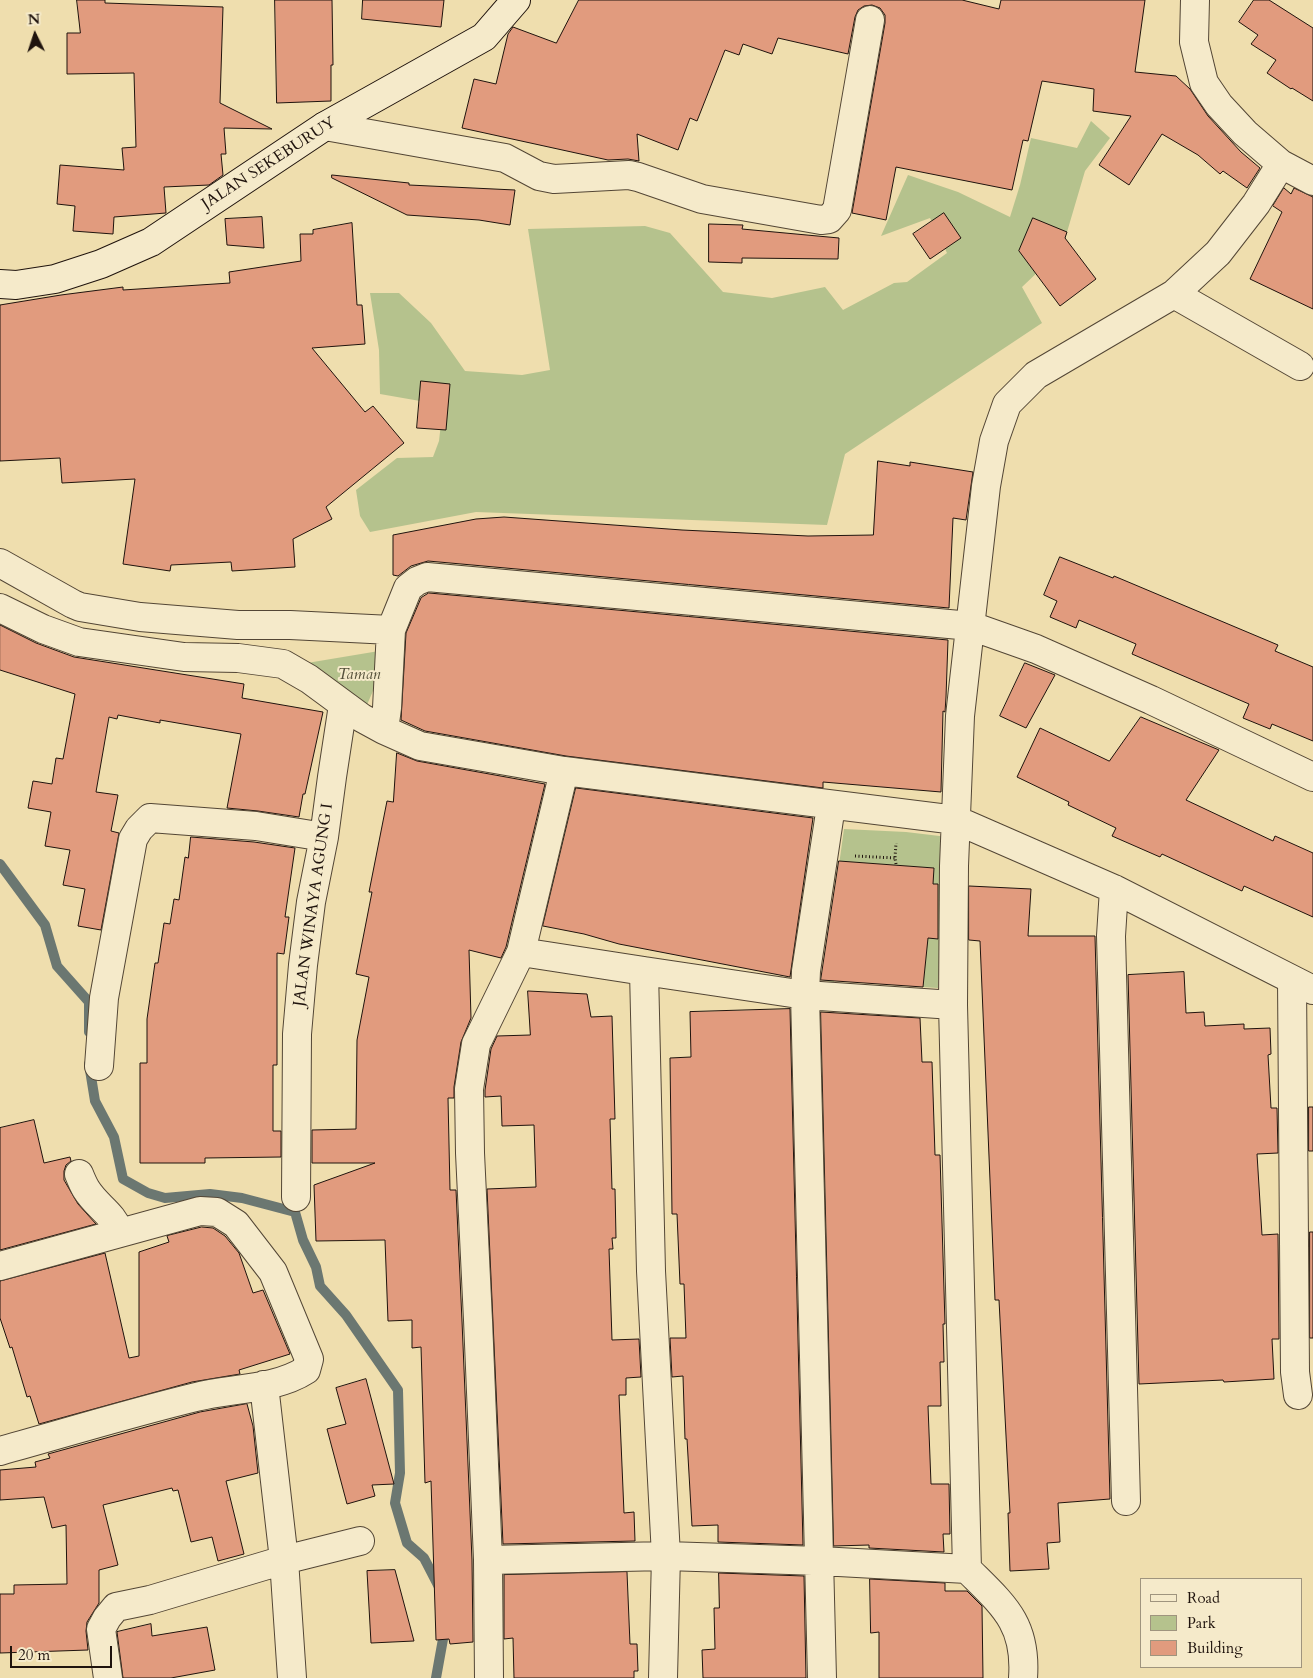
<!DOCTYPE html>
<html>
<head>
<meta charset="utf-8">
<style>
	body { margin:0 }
	#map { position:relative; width:1313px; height:1678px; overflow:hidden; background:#efdeae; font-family:Cardo,serif }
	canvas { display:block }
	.legend { position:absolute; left:1140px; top:1578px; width:162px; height:90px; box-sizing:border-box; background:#f5eaca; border:1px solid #9f947e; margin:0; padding:6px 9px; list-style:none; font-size:15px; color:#1f130d }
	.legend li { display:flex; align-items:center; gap:10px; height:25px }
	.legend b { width:25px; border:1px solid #9f947e }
	.north { position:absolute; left:10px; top:10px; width:50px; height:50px; -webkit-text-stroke:4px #f5eaca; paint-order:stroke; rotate:356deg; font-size:14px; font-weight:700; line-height:20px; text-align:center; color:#1f130d }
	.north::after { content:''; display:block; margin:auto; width:18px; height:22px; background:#1f130d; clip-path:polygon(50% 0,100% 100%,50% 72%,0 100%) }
	.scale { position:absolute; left:10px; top:1646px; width:102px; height:22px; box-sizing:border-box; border:2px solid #1f130d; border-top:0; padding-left:6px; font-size:15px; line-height:18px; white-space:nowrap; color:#1f130d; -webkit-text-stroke:4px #f5eaca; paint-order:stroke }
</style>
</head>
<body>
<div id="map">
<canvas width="1313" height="1678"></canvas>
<ul class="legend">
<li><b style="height:6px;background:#f5eaca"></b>Road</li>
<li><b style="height:14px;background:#b5c28d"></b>Park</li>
<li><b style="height:14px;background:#e19b7e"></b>Building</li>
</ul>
<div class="north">N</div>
<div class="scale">20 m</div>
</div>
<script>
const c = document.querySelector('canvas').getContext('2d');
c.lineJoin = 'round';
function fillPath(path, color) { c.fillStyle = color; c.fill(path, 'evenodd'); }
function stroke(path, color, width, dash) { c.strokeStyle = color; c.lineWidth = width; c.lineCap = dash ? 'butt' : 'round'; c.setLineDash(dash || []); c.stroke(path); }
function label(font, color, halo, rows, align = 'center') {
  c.font = font + ' Cardo,serif'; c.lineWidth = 4; c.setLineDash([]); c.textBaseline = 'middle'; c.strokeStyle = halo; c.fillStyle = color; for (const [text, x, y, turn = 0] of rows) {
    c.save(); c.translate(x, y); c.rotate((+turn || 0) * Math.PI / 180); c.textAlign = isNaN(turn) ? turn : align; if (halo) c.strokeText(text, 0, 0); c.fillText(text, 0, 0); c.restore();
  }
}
fillPath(new Path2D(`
	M 1091,121 L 1110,138 L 1085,171 L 1062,249 L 1022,287 L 1042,323 L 845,454 L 827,525 L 476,512 L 370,532 L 360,516 L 356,490 L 397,458 L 433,457 L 439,441 L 443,405 L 380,394 L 379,350 L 370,293 L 399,293 L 431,323 L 465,371 L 522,375 L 550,370 L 528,229 L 645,226 L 670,233 L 723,292 L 772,298 L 825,287 L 843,310 L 894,283 L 907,282 L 947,253 L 930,218 L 881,236 L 908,175 L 958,192 L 1010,217 L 1020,185 L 1031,138 L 1077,148 Z
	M 391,649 L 360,721 L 343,687 L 324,672 L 307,663 Z
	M 844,829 L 906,832 L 948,837 L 938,988 L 923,987 L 934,868 L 850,862 L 834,983 L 823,980 Z`), '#b5c28d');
stroke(new Path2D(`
	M 0,864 L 45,925 L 57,966 L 89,1002 L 89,1032
	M 89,1064 L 95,1101 L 114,1137 L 123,1179 L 148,1193 L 165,1198 L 210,1194 L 242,1198 L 295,1212 L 303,1240 L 316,1267 L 320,1286 L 346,1315 L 398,1390 L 400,1473 L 395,1503 L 407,1543 L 424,1558 L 439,1587
	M 436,1678 L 445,1628`), '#6b7771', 10);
const building = new Path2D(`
	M 77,0 L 105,0 L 105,3 L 223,7 L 220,103 L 272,129 L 224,128 L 226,154 L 221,154 L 223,175 L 209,185 L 164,187 L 166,213 L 114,217 L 113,234 L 73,231 L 75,206 L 57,204 L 60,165 L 124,170 L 122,148 L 136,147 L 134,73 L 67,74 L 67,33 L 80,33 Z
	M 275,0 L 332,0 L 333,65 L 331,65 L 331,101 L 277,103 Z
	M 363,0 L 444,0 L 441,27 L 362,19 Z
	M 579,0 L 962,0 L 999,9 L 1001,0 L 1145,0 L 1135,72 L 1176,76 L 1190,89 L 1208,116 L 1241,152 L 1260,168 L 1247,188 L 1223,171 L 1220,174 L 1198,155 L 1162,134 L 1129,185 L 1099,165 L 1131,116 L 1093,111 L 1094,89 L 1042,81 L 1028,141 L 1023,140 L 1012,190 L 896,167 L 886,220 L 852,213 L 885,23 L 885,15 L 880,8 L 872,5 L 864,6 L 858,10 L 855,17 L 848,54 L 778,38 L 772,54 L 743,44 L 739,55 L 725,50 L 697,121 L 690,118 L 678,150 L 637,134 L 639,161 L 628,159 L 608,160 L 462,128 L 474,79 L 496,84 L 508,34 L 513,27 L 556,43 Z
	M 1254,0 L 1269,0 L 1313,28 L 1313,101 L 1292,88 L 1291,89 L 1267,73 L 1276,60 L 1251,44 L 1258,35 L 1239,22 Z
	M 332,175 L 409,183 L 409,185 L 515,190 L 510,225 L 479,220 L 407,215 L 332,178 Z
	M 1284,188 L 1291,194 L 1294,188 L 1313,197 L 1313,309 L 1250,279 L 1282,212 L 1273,206 Z
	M 944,213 L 961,238 L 930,259 L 913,234 Z
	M 262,217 L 264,248 L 227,245 L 225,219 Z
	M 1033,218 L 1067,232 L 1065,238 L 1096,279 L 1060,306 L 1019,251 Z
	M 352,223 L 357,305 L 362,305 L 365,344 L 312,348 L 365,412 L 373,406 L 404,443 L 326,507 L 332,519 L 293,539 L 295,567 L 232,571 L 231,562 L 171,565 L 170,571 L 123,564 L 135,479 L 62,483 L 60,458 L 0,461 L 0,305 L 61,295 L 123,287 L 123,290 L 230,283 L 229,272 L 301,261 L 300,234 L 313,234 L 313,230 Z
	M 709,224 L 743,225 L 742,229 L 839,238 L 838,259 L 742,258 L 742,263 L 709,262 Z
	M 421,381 L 450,384 L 446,430 L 417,428 Z
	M 878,461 L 910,466 L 910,462 L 973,472 L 966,520 L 953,518 L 949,608 L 428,561 L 411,566 L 398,576 L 393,575 L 393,535 L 476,519 L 504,517 L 682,530 L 808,536 L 873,535 Z
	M 1060,557 L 1113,578 L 1114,576 L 1278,645 L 1275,651 L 1313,667 L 1313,741 L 1272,724 L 1270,729 L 1243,718 L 1249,704 L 1132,654 L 1136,644 L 1079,620 L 1076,628 L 1050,617 L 1057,601 L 1044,595 Z
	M 429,593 L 948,640 L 946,697 L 945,712 L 943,711 L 941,792 L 823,782 L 823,788 L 566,756 L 425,731 L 401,720 L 406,633 L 421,598 Z
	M 0,625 L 36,643 L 74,657 L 244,684 L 242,698 L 323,712 L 305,794 L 303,794 L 299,817 L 258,811 L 227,808 L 241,734 L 160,720 L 160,723 L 118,715 L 117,719 L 109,717 L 96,792 L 118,795 L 111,831 L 119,833 L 101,930 L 78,926 L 85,889 L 63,885 L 70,850 L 45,846 L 51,812 L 28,808 L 33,781 L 52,784 L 56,758 L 63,759 L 75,694 L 0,670 Z
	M 1025,663 L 1055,675 L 1026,728 L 1000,716 Z
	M 1141,717 L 1219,750 L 1186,800 L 1273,841 L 1275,836 L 1313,853 L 1313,917 L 1244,886 L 1242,891 L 1162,854 L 1160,857 L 1112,836 L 1116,828 L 1068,805 L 1069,802 L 1017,777 L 1040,728 L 1109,761 Z
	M 397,753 L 417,761 L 545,784 L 506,947 L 501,958 L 469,950 L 471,1018 L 461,1042 L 454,1087 L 454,1098 L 448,1098 L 450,1190 L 456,1190 L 462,1321 L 472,1560 L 473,1642 L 450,1644 L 449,1639 L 436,1640 L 431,1481 L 425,1483 L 421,1347 L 412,1348 L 412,1320 L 388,1321 L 385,1240 L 316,1241 L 314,1185 L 375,1163 L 312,1163 L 312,1130 L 356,1129 L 357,1040 L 369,977 L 356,974 L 372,892 L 369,892 L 387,801 L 393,802 Z
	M 576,788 L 813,818 L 790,977 L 619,944 L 584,934 L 543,926 Z
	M 191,837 L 254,842 L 295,848 L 285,917 L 289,917 L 284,954 L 277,953 L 277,1065 L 273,1065 L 273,1131 L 281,1131 L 281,1157 L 205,1158 L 205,1163 L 140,1163 L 140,1063 L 147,1063 L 147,1019 L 155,963 L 158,963 L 164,923 L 170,924 L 174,899 L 179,900 L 185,857 L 188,858 Z
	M 839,861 L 934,868 L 933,884 L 938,884 L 938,939 L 928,938 L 923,987 L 821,980 Z
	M 969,886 L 1031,889 L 1028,936 L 1095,936 L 1110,1499 L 1058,1503 L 1060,1542 L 1047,1543 L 1049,1569 L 1010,1571 L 1008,1513 L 1010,1513 L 999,1300 L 995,1300 L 980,941 L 969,940 Z
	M 1184,972 L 1186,1013 L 1204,1012 L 1205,1026 L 1244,1024 L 1244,1029 L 1270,1028 L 1271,1054 L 1268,1055 L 1271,1108 L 1277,1108 L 1278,1153 L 1257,1154 L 1262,1235 L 1278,1234 L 1279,1339 L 1272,1339 L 1274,1379 L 1224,1382 L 1223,1380 L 1139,1384 L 1128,975 Z
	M 528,991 L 587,994 L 591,1017 L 612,1016 L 615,1119 L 610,1119 L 612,1189 L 615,1189 L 616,1238 L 612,1238 L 613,1249 L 609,1249 L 612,1340 L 639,1339 L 641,1377 L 626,1378 L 626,1395 L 619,1395 L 624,1513 L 634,1512 L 635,1541 L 503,1544 L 487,1189 L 536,1187 L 534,1125 L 502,1126 L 501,1096 L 485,1097 L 485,1090 L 491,1049 L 497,1036 L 530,1035 Z
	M 790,1009 L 803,1545 L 718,1542 L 718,1525 L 692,1526 L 687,1439 L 685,1439 L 683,1376 L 672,1377 L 670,1338 L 686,1338 L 684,1284 L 680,1284 L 677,1214 L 672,1214 L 670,1058 L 691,1057 L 690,1012 Z
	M 821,1012 L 920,1018 L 922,1062 L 932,1062 L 935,1155 L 940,1155 L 945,1324 L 943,1324 L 944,1362 L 940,1362 L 941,1406 L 928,1406 L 931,1484 L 949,1484 L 950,1534 L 943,1534 L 944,1552 L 869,1548 L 869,1545 L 834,1546 Z
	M 1309,1107 L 1313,1107 L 1313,1151 L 1309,1151 Z
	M 34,1120 L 44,1163 L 70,1157 L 71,1161 L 66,1165 L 64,1171 L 64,1180 L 78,1204 L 96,1224 L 0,1250 L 0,1128 Z
	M 202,1227 L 213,1228 L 225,1236 L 239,1253 L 253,1293 L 263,1290 L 290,1354 L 239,1370 L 240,1374 L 192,1382 L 39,1424 L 30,1396 L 27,1397 L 12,1347 L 10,1348 L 0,1318 L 0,1281 L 105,1253 L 129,1358 L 139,1356 L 139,1252 L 169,1242 L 167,1236 Z
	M 1310,1232 L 1313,1232 L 1313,1338 L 1310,1338 Z
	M 366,1379 L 394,1484 L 372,1485 L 375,1496 L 347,1504 L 327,1429 L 346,1424 L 336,1388 Z
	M 247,1404 L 253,1426 L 258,1473 L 226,1481 L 244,1554 L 218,1561 L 212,1537 L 191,1542 L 178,1490 L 173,1491 L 172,1488 L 103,1505 L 118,1565 L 99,1570 L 99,1603 L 87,1622 L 86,1631 L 88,1650 L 0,1653 L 0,1594 L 14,1594 L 14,1585 L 67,1584 L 66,1525 L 52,1528 L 44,1497 L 0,1500 L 0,1470 L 36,1467 L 35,1462 L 50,1458 L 48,1454 L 200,1412 Z
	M 395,1570 L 414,1641 L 371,1643 L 367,1571 Z
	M 627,1572 L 630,1644 L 637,1644 L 638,1671 L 634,1671 L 634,1678 L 514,1678 L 513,1638 L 504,1639 L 504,1575 Z
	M 719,1573 L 804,1576 L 806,1678 L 703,1678 L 702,1650 L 715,1649 L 714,1608 L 719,1608 Z
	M 870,1579 L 945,1583 L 945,1591 L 967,1591 L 982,1606 L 983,1678 L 879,1678 L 879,1632 L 871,1633 Z
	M 151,1624 L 152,1636 L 207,1627 L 215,1670 L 171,1678 L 123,1678 L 117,1632 Z`);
fillPath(building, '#e19b7e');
stroke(building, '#1f130d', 1);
const street = new Path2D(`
	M 325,126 L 505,158 L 539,176 L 554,179 L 629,175 L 638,177 L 702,199 L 821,220 L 829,219 L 837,210 L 870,20
	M 1281,164 L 1313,181
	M 1174,294 L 1300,366
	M 0,563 L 73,604 L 80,607 L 140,617 L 238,625 L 290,625 L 391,630
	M 0,608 L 43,629 L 79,642 L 184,657 L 238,658 L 283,664 L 309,679 L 362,718 L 384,730
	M 1313,777 L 1151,700 L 1036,649 L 971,626 L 427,577 L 417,581 L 408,588 L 391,630 L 387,708 L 384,730 L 420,746 L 564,771 L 956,820 L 1114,889 L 1313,990
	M 1114,889 L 1111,936 L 1126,1501
	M 521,952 L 644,971
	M 1292,980 L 1295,1372 L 1298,1395
	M 99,1066 L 104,998 L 133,839 L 139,829 L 150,818 L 256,826 L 324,837
	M 79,1174 C 81,1179 83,1184 86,1189 C 97,1207 112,1212 120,1233
	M 296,1197 L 297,1034 L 303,965 L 311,902 L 324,837 L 332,777 L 343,705
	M 0,1266 L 200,1211 L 217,1212 L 236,1224 L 273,1272 L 309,1359 L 306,1370 C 275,1390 231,1388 196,1397 C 130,1413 65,1433 0,1451
	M 264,1385 L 284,1560 L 292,1678
	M 488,1560 L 666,1556 L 820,1561 L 967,1569 L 953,1005
	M 967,1569 C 1003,1605 1027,1623 1023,1678
	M 108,1678 L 101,1629 L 107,1618 L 116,1607 L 150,1600 L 284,1560 L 360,1541
	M 489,1678 L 488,1560 L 478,1320 L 470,1153 L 469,1089 L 476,1044 L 521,952 L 564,771
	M 663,1678 L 666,1556 L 651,1271 L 644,971 L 805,995 L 953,1005 L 954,866 L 960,716 L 986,486 L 994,441 L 1007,404 L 1036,375 L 1174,294 L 1218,253 L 1256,204 L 1281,164 L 1245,133 L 1219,105 L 1204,83 L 1194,42 L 1195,0
	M 822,1678 L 805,995 L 806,971 L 831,806`);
const secondary = new Path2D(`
	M 0,284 L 16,285 L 55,279 L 101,264 L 151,242 L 325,126 L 484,37 L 516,0`);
stroke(street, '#534635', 30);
stroke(secondary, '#1f130d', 30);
stroke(new Path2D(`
	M 855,856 L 895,858
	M 896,864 L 895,858 L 896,843`), '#1f130d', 3, [1, 2.5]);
stroke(street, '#f5eaca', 28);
stroke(secondary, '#f5eaca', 28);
label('16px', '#1f130d', '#f5eaca', [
	["JALAN SEKEBURUY",269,164,-33],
	["JALAN WINAYA AGUNG I",314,905,-82]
]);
label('italic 16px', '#54503a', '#f5eaca', [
	["Taman",359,675]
]);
</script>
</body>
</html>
